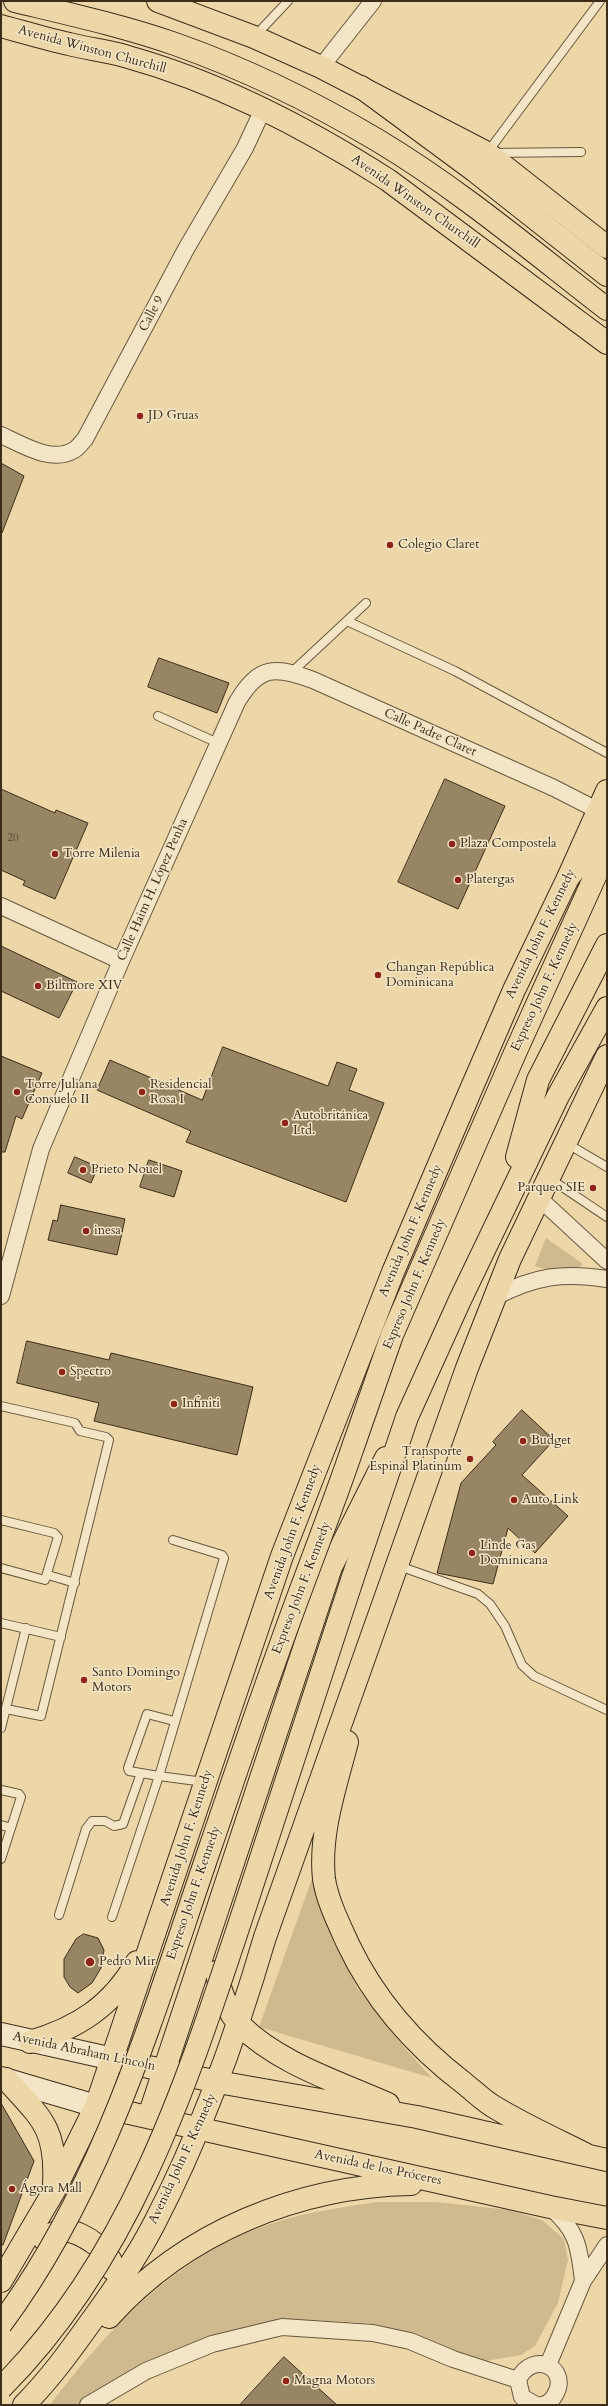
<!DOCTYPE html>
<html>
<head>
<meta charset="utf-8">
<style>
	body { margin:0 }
	#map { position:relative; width:608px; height:2406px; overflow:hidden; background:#edd7a8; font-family:Cardo,serif }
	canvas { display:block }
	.frame { position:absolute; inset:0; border:2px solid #3c2d1b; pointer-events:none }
</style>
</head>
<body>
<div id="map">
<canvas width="608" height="2406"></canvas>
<div class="frame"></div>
</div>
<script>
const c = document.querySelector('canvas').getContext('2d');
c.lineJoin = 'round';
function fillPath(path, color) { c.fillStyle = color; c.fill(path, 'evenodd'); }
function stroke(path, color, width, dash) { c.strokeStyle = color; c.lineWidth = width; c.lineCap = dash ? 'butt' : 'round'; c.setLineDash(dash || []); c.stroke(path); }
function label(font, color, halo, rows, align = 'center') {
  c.font = font + ' Cardo,serif'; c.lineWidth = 3; c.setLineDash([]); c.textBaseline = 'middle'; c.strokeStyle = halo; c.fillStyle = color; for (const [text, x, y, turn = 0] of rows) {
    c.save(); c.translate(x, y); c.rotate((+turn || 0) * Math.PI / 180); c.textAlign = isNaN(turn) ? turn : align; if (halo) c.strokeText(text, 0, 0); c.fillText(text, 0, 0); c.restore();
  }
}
fillPath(new Path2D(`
	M 546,1238 L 583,1264 C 570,1279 551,1271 535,1266 Z
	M 314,1873 L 357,1988 L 403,2046 L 432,2078 L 259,2027 Z
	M 377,2202 L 436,2202 L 509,2210 L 542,2220 L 564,2239 L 568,2260 L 558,2303 L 535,2346 L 521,2355 L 485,2361 L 428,2344 L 369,2323 L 305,2320 L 217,2339 L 82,2405 L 50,2405 C 110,2326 179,2253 276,2222 C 308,2212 343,2207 377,2202 Z`), '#cfba90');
const building = new Path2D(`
	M 1,463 L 24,476 L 2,533 L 1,532 Z
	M 159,658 L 229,683 L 217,713 L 148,687 Z
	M 445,779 L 505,806 L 458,909 L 398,882 Z
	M 1,789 L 55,813 L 56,810 L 88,823 L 55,899 L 23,885 L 25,881 L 1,870 Z
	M 1,946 L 77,982 L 59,1018 L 1,991 Z
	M 223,1047 L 328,1086 L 337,1062 L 357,1069 L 349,1090 L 384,1103 L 346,1202 L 186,1142 L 191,1131 L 97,1090 L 110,1060 L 202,1100 Z
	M 1,1056 L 42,1073 L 22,1119 L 16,1116 L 5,1152 L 1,1152 Z
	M 75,1157 L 98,1167 L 91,1183 L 68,1173 Z
	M 149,1160 L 182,1171 L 174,1197 L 140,1187 Z
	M 61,1205 L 125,1219 L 117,1255 L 48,1240 L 53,1220 L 57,1221 Z
	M 27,1341 L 109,1360 L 111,1353 L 253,1387 L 237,1455 L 94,1421 L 99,1403 L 17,1383 Z
	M 522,1410 L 554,1440 L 522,1475 L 568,1516 L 535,1553 L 508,1528 L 493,1584 L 437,1573 L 461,1483 L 496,1445 L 493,1442 Z
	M 84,1934 L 98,1938 L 104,1950 L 101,1968 L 92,1983 L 78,1993 L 70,1987 L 64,1977 L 64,1959 L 76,1939 Z
	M 1,2103 L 34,2161 L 3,2245 L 1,2245 Z
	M 284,2357 L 337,2405 L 240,2405 Z`);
fillPath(building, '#988564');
stroke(building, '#3c2d1b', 1);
const service = new Path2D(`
	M 256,35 L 288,1
	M 581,152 L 487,153 L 600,1
	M 347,621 L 455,671 L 607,753
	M 292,672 L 366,603
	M 158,716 L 218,743
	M 566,1143 L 607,1167
	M 549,1178 L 607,1217
	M 1,1406 L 75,1423 L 80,1431 L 106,1437 L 109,1440 L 41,1716 L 6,1709
	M 1,1520 L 54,1533 L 58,1537 L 45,1580 L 1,1568
	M 173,1540 L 222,1555 L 224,1558 L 159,1776 L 129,1771 L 128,1768 L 147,1714 L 174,1721
	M 399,1566 L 478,1594 L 490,1604 L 505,1626 L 522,1665 L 534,1676 L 607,1710
	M 48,1575 L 75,1583
	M 1,1623 L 61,1637
	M 1,1728 L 26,1628
	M 1,1790 L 19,1794 L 21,1797 L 1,1859
	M 1,1825 L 11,1828
	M 59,1915 L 86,1829 L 92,1821 L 105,1821 L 114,1826 L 123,1824 L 141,1773
	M 112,1917 L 159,1776 L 204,1782`);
const minor = new Path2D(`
	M 321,67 L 373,1
	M 1,435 C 21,444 52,464 74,450 C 78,448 81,443 85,439 L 186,249 L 245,148 L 264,107
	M 1,906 L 121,961
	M 540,1199 L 607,1261
	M 1,1296 L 41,1149 L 121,961 L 237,702 C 259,665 275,666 313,680 L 554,788 L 597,810
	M 495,1297 C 535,1276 563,1272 607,1279
	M 550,2207 C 578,2231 579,2247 583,2281
	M 548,2365 L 583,2281 L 607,2245
	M 88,2405 L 146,2371 L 212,2344 L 282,2327 L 373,2333 L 410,2341 L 453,2359 L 518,2380
	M 536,2405 L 522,2397 L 518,2380 C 532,2350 569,2367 556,2393 C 553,2399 549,2404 542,2405`);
const secondary = new Path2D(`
	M 1,2034 L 113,2059
	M 1,2078 L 96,2106`);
const primary = new Path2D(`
	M 158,1 L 254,37 L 321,67 L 487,153 L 607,247
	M 1,26 C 23,32 46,39 69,44 C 88,49 109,51 128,57 C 221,83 307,128 388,180 L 607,343
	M 347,1742 C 336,1785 319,1833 324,1879 C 327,1900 339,1924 348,1944 C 375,2001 415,2046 465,2084 C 475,2092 485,2102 496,2108 C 524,2125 555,2139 585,2154
	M 217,1972 C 219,1989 228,2013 240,2025 C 279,2064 339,2082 388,2104
	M 30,2042 C 78,2028 112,2006 137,1962
	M 116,2060 L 218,2082 L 417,2117 L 607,2160
	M 6,2079 C 41,2118 57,2128 54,2184
	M 98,2106 L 550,2207 L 607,2218
	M 149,2116 L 331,1567 L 386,1458
	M 44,2239 C 52,2234 58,2230 67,2231 C 81,2231 115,2254 112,2269
	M 1,2281 L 54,2191 L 96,2106 L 282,1556 L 332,1428 L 393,1272 L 469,1094 L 514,990 L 568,878 L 607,791
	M 109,2317 C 185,2232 299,2186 411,2184
	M 24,2405 C 49,2380 70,2351 90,2323 C 113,2291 136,2259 154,2224 C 202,2132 236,2036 265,1937 L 467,1368 L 510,1259 L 607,1056`);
const trunk = new Path2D(`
	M 15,1 C 69,14 123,26 175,44 C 246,69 313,102 377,140 C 459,189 532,251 607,309
	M 361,87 L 475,171 L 607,275
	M 568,878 L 607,828
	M 517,1157 L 538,1080 L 607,945
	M 354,1444 L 392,1335 L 515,1053 L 607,850
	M 352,1580 L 407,1417 L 460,1300 L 558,1096 L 607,1008`);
stroke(service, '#68583e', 10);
stroke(minor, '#68583e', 18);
stroke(secondary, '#3c2d1b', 24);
stroke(primary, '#3c2d1b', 24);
stroke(trunk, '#3c2d1b', 24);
stroke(service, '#f3e5c6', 8);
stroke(minor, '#f3e5c6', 16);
stroke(secondary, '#f3e5c6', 22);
stroke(primary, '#edd7a8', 22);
stroke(trunk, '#edd7a8', 22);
const trunkBridge = new Path2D(`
	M 1,2324 C 106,2183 154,2009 211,1845 C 233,1781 254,1718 277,1655 C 302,1584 330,1515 354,1444
	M 1,2388 C 133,2256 188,2079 245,1907 C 280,1798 316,1689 352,1580`);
stroke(trunkBridge, '#3c2d1b', 24, []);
stroke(trunkBridge, '#edd7a8', 22);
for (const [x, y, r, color] of [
	[140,416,4,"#8f2418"],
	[390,545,4,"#8f2418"],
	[452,844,4,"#8f2418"],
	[55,854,4,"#8f2418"],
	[458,880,4,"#8f2418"],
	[378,975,4,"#8f2418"],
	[38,986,4,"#8f2418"],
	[17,1092,4,"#8f2418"],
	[142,1092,4,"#8f2418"],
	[285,1123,4,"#8f2418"],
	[83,1170,4,"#8f2418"],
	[593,1188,4,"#8f2418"],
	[86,1231,4,"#8f2418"],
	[62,1372,4,"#8f2418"],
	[174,1404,4,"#8f2418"],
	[523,1441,4,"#8f2418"],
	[470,1459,4,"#8f2418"],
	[514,1500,4,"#8f2418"],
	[472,1553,4,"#8f2418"],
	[84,1680,4,"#8f2418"],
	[90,1962,5,"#8f2418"],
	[12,2189,4,"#8f2418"],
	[286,2381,4,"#8f2418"]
]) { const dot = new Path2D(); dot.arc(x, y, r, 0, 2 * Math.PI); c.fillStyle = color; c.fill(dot); stroke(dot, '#f3e5c6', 1.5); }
label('11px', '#53432d', null, [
	["20",13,838]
]);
label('13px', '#3c2d1b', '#f3e5c6', [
	["Avenida Winston Churchill",92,50,15],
	["Avenida Winston Churchill",415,202,35],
	["Calle 9",152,314,-62],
	["Calle Padre Claret",430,733,24],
	["Calle Haim H. López Penha",153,890,-66],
	["Avenida John F. Kennedy",541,934,-64],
	["Expreso John F. Kennedy",545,987,-65],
	["Avenida John F. Kennedy",411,1231,-67],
	["Expreso John F. Kennedy",415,1284,-67],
	["Avenida John F. Kennedy",293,1532,-70],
	["Expreso John F. Kennedy",302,1588,-69],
	["Avenida John F. Kennedy",187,1838,-72],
	["Expreso John F. Kennedy",194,1893,-71],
	["Avenida Abraham Lincoln",84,2052,12],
	["Avenida John F. Kennedy",183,2159,-65],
	["Avenida de los Próceres",378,2168,12]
]);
label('13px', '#3c2d1b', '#f3e5c6', [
	["JD Gruas",148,416],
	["Colegio Claret",398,545],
	["Plaza Compostela",460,844],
	["Torre Milenia",63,854],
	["Platergas",466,880],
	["Changan República",386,968],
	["Dominicana",386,983],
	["Biltmore XIV",46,986],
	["Torre Juliana",25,1085],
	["Consuelo II",25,1100],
	["Residencial",150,1085],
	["Rosa I",150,1100],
	["Autobritánica",293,1116],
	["Ltd.",293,1131],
	["Prieto Nouel",91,1170],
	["Parqueo SIE",585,1188,"right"],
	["inesa",94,1231],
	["Spectro",70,1372],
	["Infiniti",182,1404],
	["Budget",531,1441],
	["Transporte",462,1452,"right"],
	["Espinal Platinum",462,1467,"right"],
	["Auto Link",522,1500],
	["Linde Gas",480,1546],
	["Dominicana",480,1561],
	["Santo Domingo",92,1673],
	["Motors",92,1688],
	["Pedro Mir",99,1962],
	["Ágora Mall",20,2189],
	["Magna Motors",294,2381]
], 'left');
</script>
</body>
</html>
